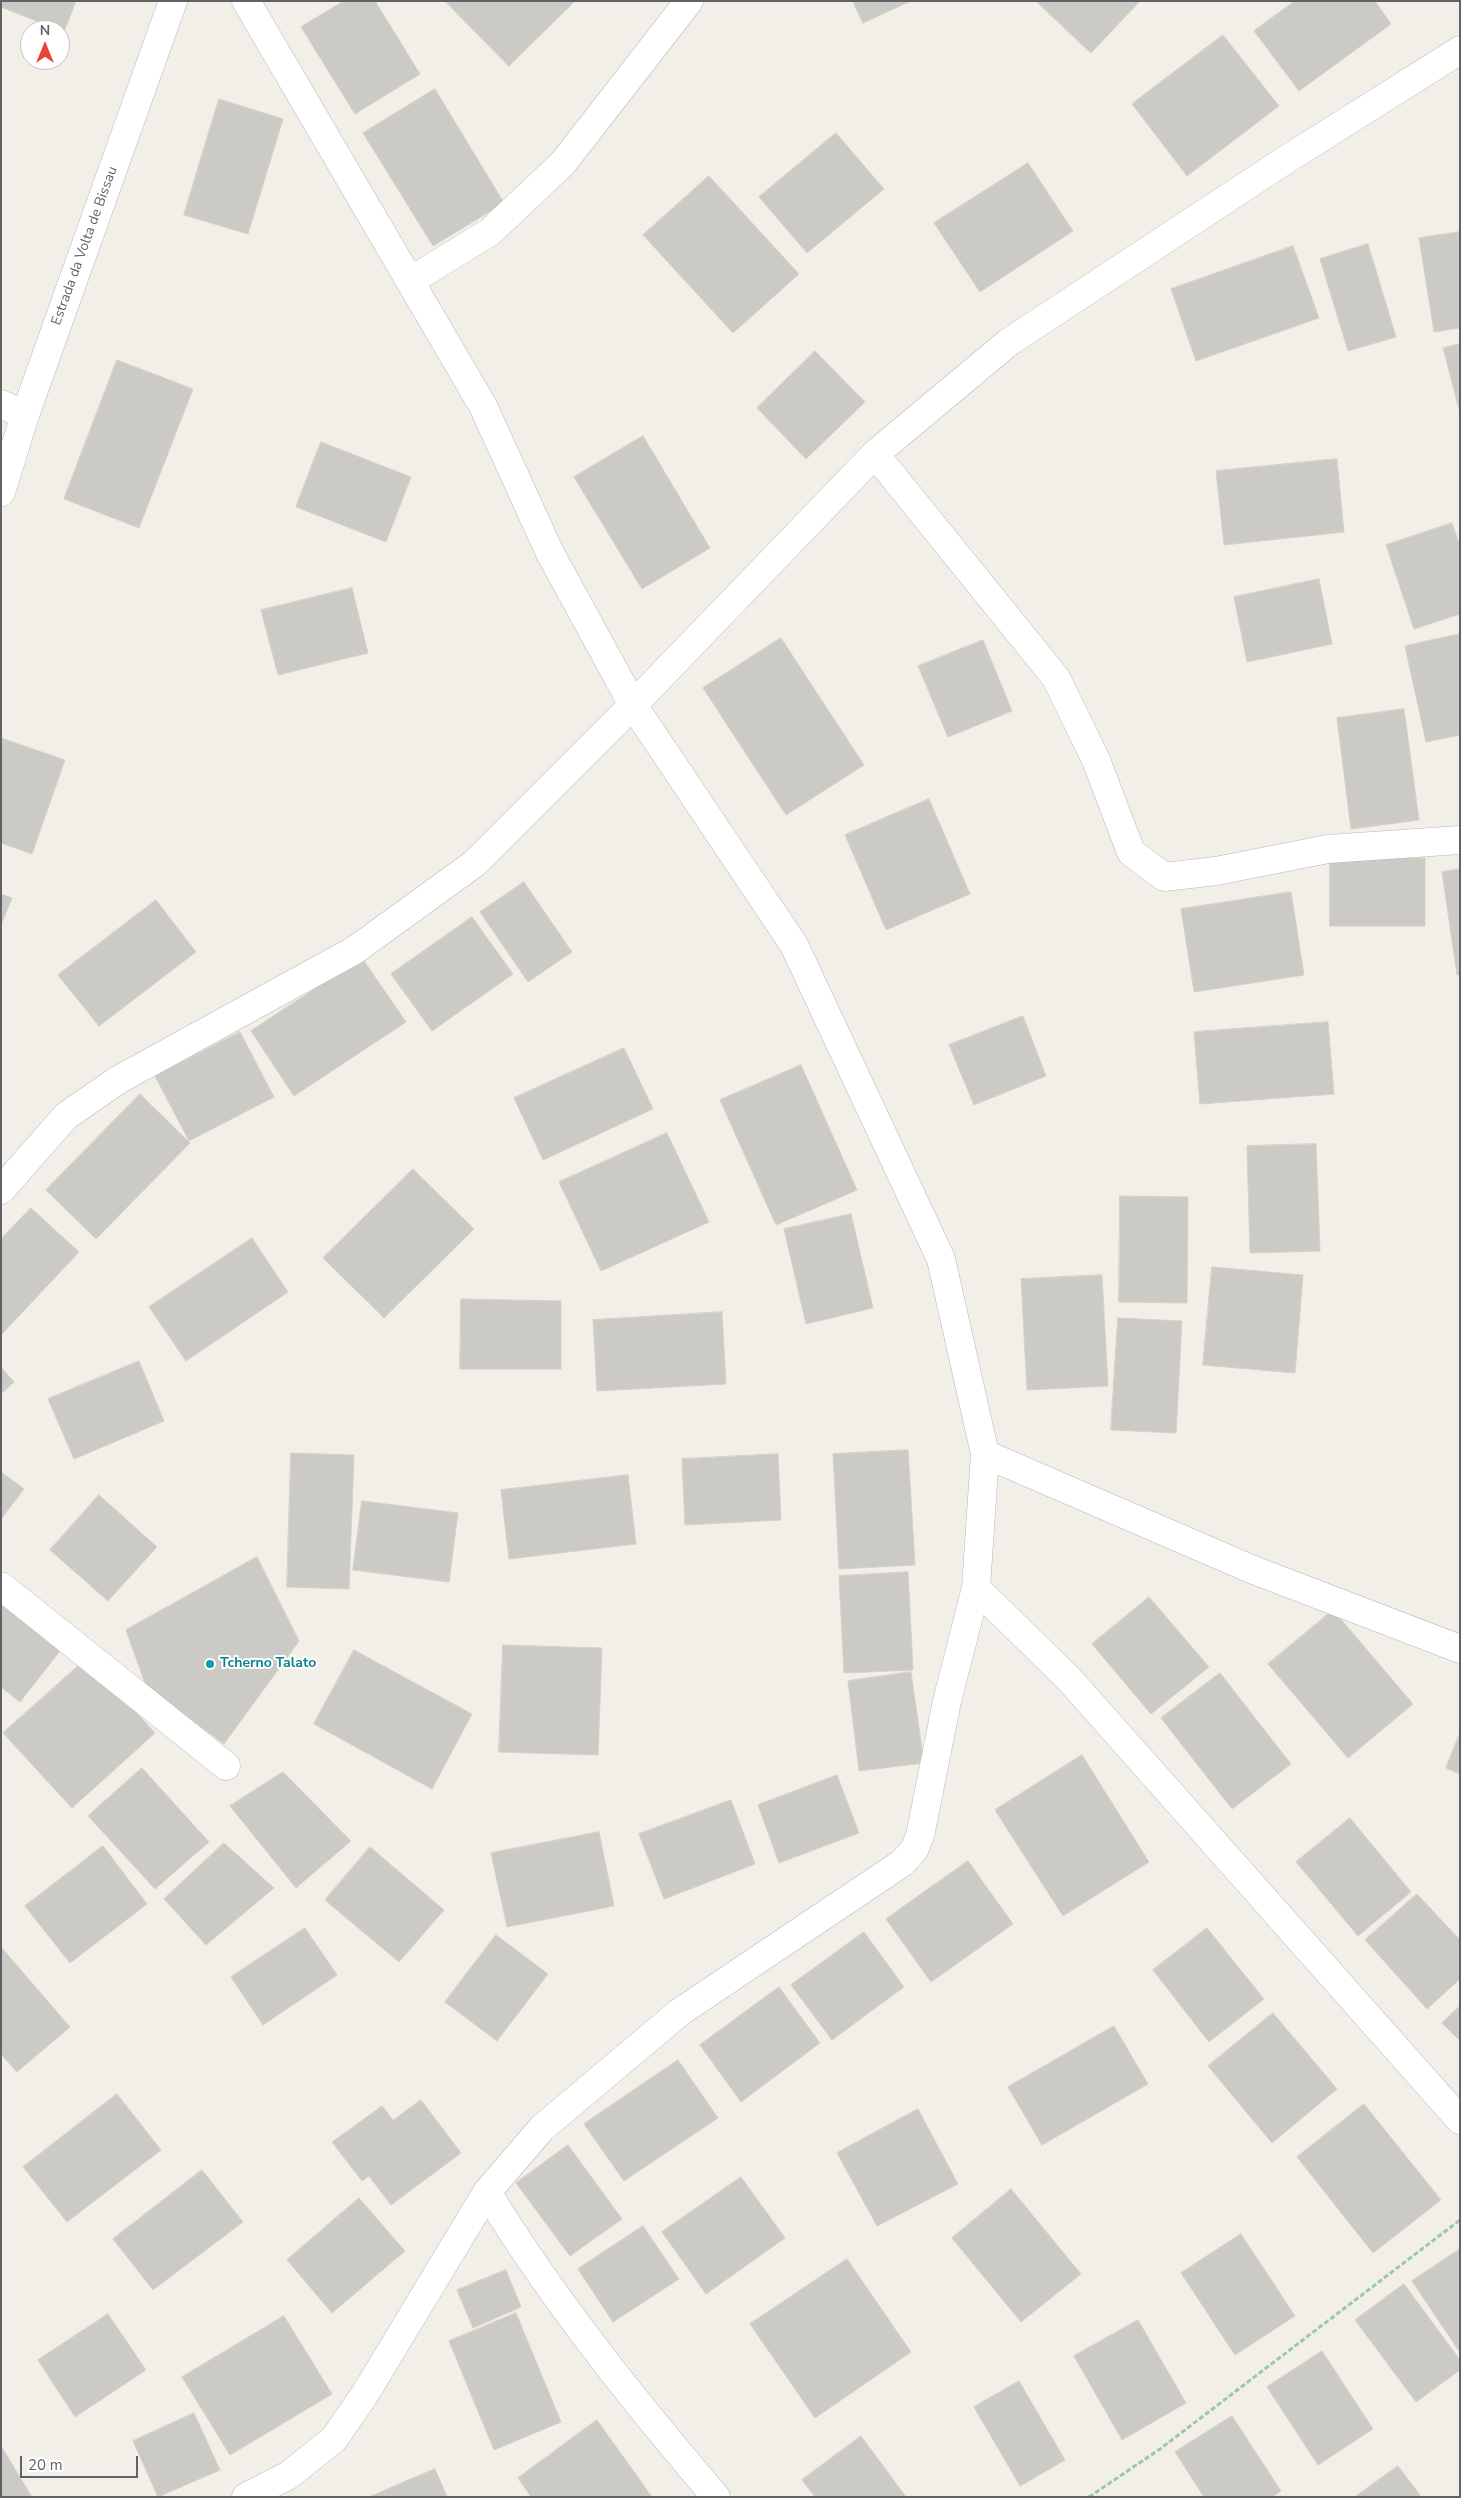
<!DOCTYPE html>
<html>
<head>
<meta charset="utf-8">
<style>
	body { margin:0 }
	#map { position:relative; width:1461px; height:2498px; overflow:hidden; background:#f1efe8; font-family:"Nunito Sans",sans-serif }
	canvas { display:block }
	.frame { position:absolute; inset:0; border:2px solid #5f6368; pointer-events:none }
	.north { position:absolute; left:20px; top:20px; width:50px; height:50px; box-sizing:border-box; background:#fff; border:1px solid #bfc1c3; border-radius:50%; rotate:0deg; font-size:14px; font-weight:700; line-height:20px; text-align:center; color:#5f6368 }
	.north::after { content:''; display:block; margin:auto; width:18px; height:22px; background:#ea4335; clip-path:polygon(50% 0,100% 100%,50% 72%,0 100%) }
	.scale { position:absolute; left:20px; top:2456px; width:118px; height:22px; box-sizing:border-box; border:2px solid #5f6368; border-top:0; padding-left:6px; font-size:15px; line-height:18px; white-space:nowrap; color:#5f6368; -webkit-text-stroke:4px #fff; paint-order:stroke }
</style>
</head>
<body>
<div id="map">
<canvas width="1461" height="2498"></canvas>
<div class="frame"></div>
<div class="north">N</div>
<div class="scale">20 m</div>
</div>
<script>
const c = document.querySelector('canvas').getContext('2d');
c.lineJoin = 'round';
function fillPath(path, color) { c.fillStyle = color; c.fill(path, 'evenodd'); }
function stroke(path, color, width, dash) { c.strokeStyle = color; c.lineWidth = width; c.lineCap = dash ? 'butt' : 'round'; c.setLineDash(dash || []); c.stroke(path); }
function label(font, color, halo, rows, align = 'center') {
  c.font = font + ' "Nunito Sans",sans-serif'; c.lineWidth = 4; c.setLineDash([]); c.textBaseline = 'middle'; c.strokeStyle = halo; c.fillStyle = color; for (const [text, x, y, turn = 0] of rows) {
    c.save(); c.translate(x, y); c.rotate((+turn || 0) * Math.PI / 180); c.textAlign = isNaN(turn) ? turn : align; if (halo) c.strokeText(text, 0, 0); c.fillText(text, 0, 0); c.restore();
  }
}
const building = new Path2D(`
	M 1,1 L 76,1 L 64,32 L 1,7 Z
	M 344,1 L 375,1 L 420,74 L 355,114 L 301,27 Z
	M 445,1 L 575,1 L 509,66 Z
	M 853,1 L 911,1 L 863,23 Z
	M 1036,1 L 1140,1 L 1091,53 Z
	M 1295,1 L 1375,1 L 1391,24 L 1299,91 L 1254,31 Z
	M 1223,35 L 1279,106 L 1187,176 L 1132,104 Z
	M 435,89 L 504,203 L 433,246 L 363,133 Z
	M 219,99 L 283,119 L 248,234 L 184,215 Z
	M 836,133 L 884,189 L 807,253 L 759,197 Z
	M 1028,163 L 1073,231 L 980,292 L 934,223 Z
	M 709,176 L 799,274 L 733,333 L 643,235 Z
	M 1460,232 L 1460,328 L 1434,332 L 1419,238 Z
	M 1368,244 L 1396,337 L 1348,351 L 1320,259 Z
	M 1293,246 L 1319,318 L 1196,361 L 1171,289 Z
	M 1460,344 L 1460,413 L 1443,348 Z
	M 815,351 L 865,402 L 806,459 L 757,408 Z
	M 117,360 L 193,389 L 139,528 L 64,499 Z
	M 643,436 L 710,548 L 642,589 L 574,477 Z
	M 321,442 L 411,477 L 386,542 L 296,507 Z
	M 1337,459 L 1344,532 L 1224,545 L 1216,471 Z
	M 1452,523 L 1460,546 L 1460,614 L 1414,629 L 1386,545 Z
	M 1319,579 L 1332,644 L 1247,662 L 1234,597 Z
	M 352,588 L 368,653 L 278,675 L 261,610 Z
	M 1460,634 L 1460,735 L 1426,742 L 1405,646 Z
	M 781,638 L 864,765 L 786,815 L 703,688 Z
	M 983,640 L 1012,711 L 948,737 L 918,666 Z
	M 1404,709 L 1419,820 L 1351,829 L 1337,718 Z
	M 1,738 L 65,760 L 32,854 L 1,843 Z
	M 929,799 L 970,894 L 886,930 L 845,835 Z
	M 1330,858 L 1425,858 L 1425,926 L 1330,926 Z
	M 1460,869 L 1460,975 L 1457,975 L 1442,872 Z
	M 524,882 L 572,952 L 528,982 L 480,912 Z
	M 1291,892 L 1304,975 L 1194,992 L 1181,909 Z
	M 1,894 L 12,898 L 1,925 Z
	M 156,900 L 196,952 L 99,1026 L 58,975 Z
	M 472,917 L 513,974 L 432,1031 L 391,974 Z
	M 362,958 L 406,1022 L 294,1096 L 251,1031 Z
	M 1023,1016 L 1046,1076 L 974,1105 L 949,1045 Z
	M 1328,1022 L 1334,1094 L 1200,1104 L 1194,1032 Z
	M 240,1032 L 274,1097 L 189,1141 L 155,1076 Z
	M 624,1048 L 653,1109 L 543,1160 L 514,1098 Z
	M 801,1065 L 857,1190 L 776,1225 L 720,1100 Z
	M 140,1094 L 190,1143 L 96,1239 L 46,1190 Z
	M 667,1133 L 709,1222 L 601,1271 L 559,1182 Z
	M 1316,1144 L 1320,1251 L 1250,1253 L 1247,1146 Z
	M 413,1169 L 474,1229 L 384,1318 L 323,1258 Z
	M 1120,1196 L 1188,1197 L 1187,1303 L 1119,1302 Z
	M 31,1208 L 79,1252 L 1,1335 L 1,1239 Z
	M 851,1214 L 873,1308 L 806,1324 L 784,1229 Z
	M 252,1238 L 288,1292 L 186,1361 L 149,1307 Z
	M 1212,1267 L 1303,1275 L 1295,1373 L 1203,1365 Z
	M 1102,1275 L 1108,1386 L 1027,1390 L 1021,1279 Z
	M 461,1299 L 561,1301 L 561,1369 L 460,1369 Z
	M 722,1312 L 726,1384 L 597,1391 L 593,1320 Z
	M 1118,1318 L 1182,1321 L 1176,1433 L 1111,1430 Z
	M 139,1361 L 164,1421 L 74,1459 L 48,1399 Z
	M 1,1367 L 14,1382 L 1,1394 Z
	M 908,1450 L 915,1565 L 839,1569 L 833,1454 Z
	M 291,1453 L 354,1455 L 349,1589 L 287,1587 Z
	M 778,1454 L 781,1520 L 685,1525 L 682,1459 Z
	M 1,1472 L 24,1489 L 1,1519 Z
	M 628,1475 L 636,1544 L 509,1559 L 501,1490 Z
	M 99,1495 L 157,1547 L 108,1601 L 50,1550 Z
	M 362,1501 L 458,1513 L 449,1582 L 353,1570 Z
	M 257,1557 L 299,1641 L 224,1744 L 146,1686 L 126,1630 Z
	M 908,1572 L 913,1670 L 844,1673 L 839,1576 Z
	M 1,1597 L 64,1646 L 20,1702 L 1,1687 Z
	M 1149,1597 L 1209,1667 L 1151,1714 L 1092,1644 Z
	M 1333,1610 L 1413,1704 L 1348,1758 L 1268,1664 Z
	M 503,1645 L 602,1648 L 598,1755 L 499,1752 Z
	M 354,1650 L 472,1714 L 432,1789 L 314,1724 Z
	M 87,1658 L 155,1733 L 72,1808 L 3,1733 Z
	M 911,1672 L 924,1763 L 859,1771 L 848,1681 Z
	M 1220,1673 L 1291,1764 L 1232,1809 L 1161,1718 Z
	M 1460,1733 L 1460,1774 L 1446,1768 Z
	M 1082,1755 L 1149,1862 L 1063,1916 L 995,1810 Z
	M 142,1768 L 209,1842 L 155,1889 L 88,1816 Z
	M 283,1772 L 351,1841 L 296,1888 L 230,1806 Z
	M 837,1775 L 859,1833 L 779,1863 L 758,1805 Z
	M 731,1800 L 755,1864 L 664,1899 L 639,1834 Z
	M 1350,1818 L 1411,1892 L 1358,1936 L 1296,1862 Z
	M 599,1832 L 614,1906 L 507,1927 L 491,1853 Z
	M 224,1843 L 274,1888 L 206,1945 L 164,1899 Z
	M 103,1846 L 147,1904 L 70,1963 L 25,1906 Z
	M 370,1847 L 444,1910 L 399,1962 L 325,1900 Z
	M 968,1861 L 1013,1924 L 931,1982 L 886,1919 Z
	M 1417,1894 L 1460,1940 L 1460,1979 L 1427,2009 L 1365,1940 Z
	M 305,1928 L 337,1975 L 263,2025 L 231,1977 Z
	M 1207,1928 L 1264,1999 L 1209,2042 L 1153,1970 Z
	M 864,1932 L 904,1987 L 832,2040 L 791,1985 Z
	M 496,1935 L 548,1974 L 497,2041 L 445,2002 Z
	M 1,1947 L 70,2027 L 17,2072 L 1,2054 Z
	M 779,1987 L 820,2043 L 741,2102 L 700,2045 Z
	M 1460,2006 L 1460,2041 L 1442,2023 Z
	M 1273,2013 L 1337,2089 L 1272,2143 L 1208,2066 Z
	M 1114,2026 L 1148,2084 L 1042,2145 L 1008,2087 Z
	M 678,2060 L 718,2118 L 624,2181 L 584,2124 Z
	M 117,2094 L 161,2150 L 67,2222 L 23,2167 Z
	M 421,2100 L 461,2153 L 391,2205 L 369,2176 L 362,2181 L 332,2142 L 382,2106 L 393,2120 Z
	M 1364,2104 L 1441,2200 L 1373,2253 L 1297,2157 Z
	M 918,2109 L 958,2184 L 877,2226 L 837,2153 Z
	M 568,2145 L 622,2219 L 570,2256 L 516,2183 Z
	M 202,2170 L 243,2222 L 153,2290 L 113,2239 Z
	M 741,2177 L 785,2238 L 706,2294 L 662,2232 Z
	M 1011,2189 L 1081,2274 L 1021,2322 L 952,2238 Z
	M 359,2198 L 405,2251 L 332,2313 L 287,2260 Z
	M 643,2226 L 679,2279 L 613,2322 L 578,2269 Z
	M 1241,2234 L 1295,2316 L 1235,2355 L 1181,2273 Z
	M 1460,2249 L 1460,2350 L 1459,2351 L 1412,2281 Z
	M 847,2259 L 911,2352 L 815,2418 L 750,2324 Z
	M 506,2270 L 521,2307 L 473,2328 L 457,2290 Z
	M 1404,2284 L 1460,2360 L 1460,2370 L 1416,2402 L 1355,2320 Z
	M 516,2313 L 561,2422 L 494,2450 L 449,2341 Z
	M 108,2314 L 146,2370 L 75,2417 L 38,2360 Z
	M 284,2316 L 332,2394 L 230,2455 L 182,2377 Z
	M 1138,2320 L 1186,2403 L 1122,2440 L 1074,2356 Z
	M 1322,2351 L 1373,2429 L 1318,2465 L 1267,2387 Z
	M 1019,2381 L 1065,2460 L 1020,2486 L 974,2407 Z
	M 194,2413 L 220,2470 L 158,2497 L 133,2441 Z
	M 1232,2416 L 1281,2491 L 1272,2497 L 1204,2497 L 1175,2452 Z
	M 597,2420 L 652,2497 L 531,2497 L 518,2478 Z
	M 861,2436 L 906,2497 L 815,2497 L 802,2480 Z
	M 1,2446 L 32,2497 L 1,2497 Z
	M 1398,2466 L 1420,2495 L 1417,2497 L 1355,2497 Z
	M 435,2469 L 447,2497 L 369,2497 Z`);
fillPath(building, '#cccac5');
stroke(building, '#d6d1c6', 1);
const street = new Path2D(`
	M 246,1 L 483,406 L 550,553 L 633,705 L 794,945 L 941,1259 L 985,1454 L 1251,1569 L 1460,1649
	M 410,281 L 490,232 L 563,163 L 689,1
	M 1,404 L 25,415
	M 875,454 L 1056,678 L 1096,760 L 1131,852 L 1164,877 L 1216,871 L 1328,849 L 1460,840
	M 1,1190 L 66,1116 L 118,1080 L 355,950 L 475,863 L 633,705 L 875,454 L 1009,342 L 1284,161 L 1460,50
	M 985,1454 L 976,1588 L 1069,1679 L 1460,2120
	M 1,1586 L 226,1766
	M 487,2192 C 553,2300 634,2401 716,2497
	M 246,2497 L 289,2475 L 334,2439 L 365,2394 L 487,2192 L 542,2128 L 680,2012 L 902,1863 L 914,1850 L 920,1836 L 947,1701 L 976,1588`);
const secondary = new Path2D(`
	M 1,492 L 25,415 L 173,1`);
stroke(street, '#b5b8bc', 29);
stroke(secondary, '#b6babf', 29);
stroke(new Path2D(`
	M 1089,2497 L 1160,2449 L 1460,2220`), '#9cc7a9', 3, [5, 2.5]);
stroke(street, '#fff', 28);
stroke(secondary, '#fff', 28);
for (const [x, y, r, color] of [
	[210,1664,5,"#0f9aa8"]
]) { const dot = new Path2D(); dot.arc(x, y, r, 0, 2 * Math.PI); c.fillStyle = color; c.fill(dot); stroke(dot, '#fff', 2); }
label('14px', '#5f6368', '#fff', [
	["Estrada da Volta de Bissau",85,246,-70]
]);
label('bold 14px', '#0d838f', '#fff', [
	["Tcherno Talato",220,1664]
], 'left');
</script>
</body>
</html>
